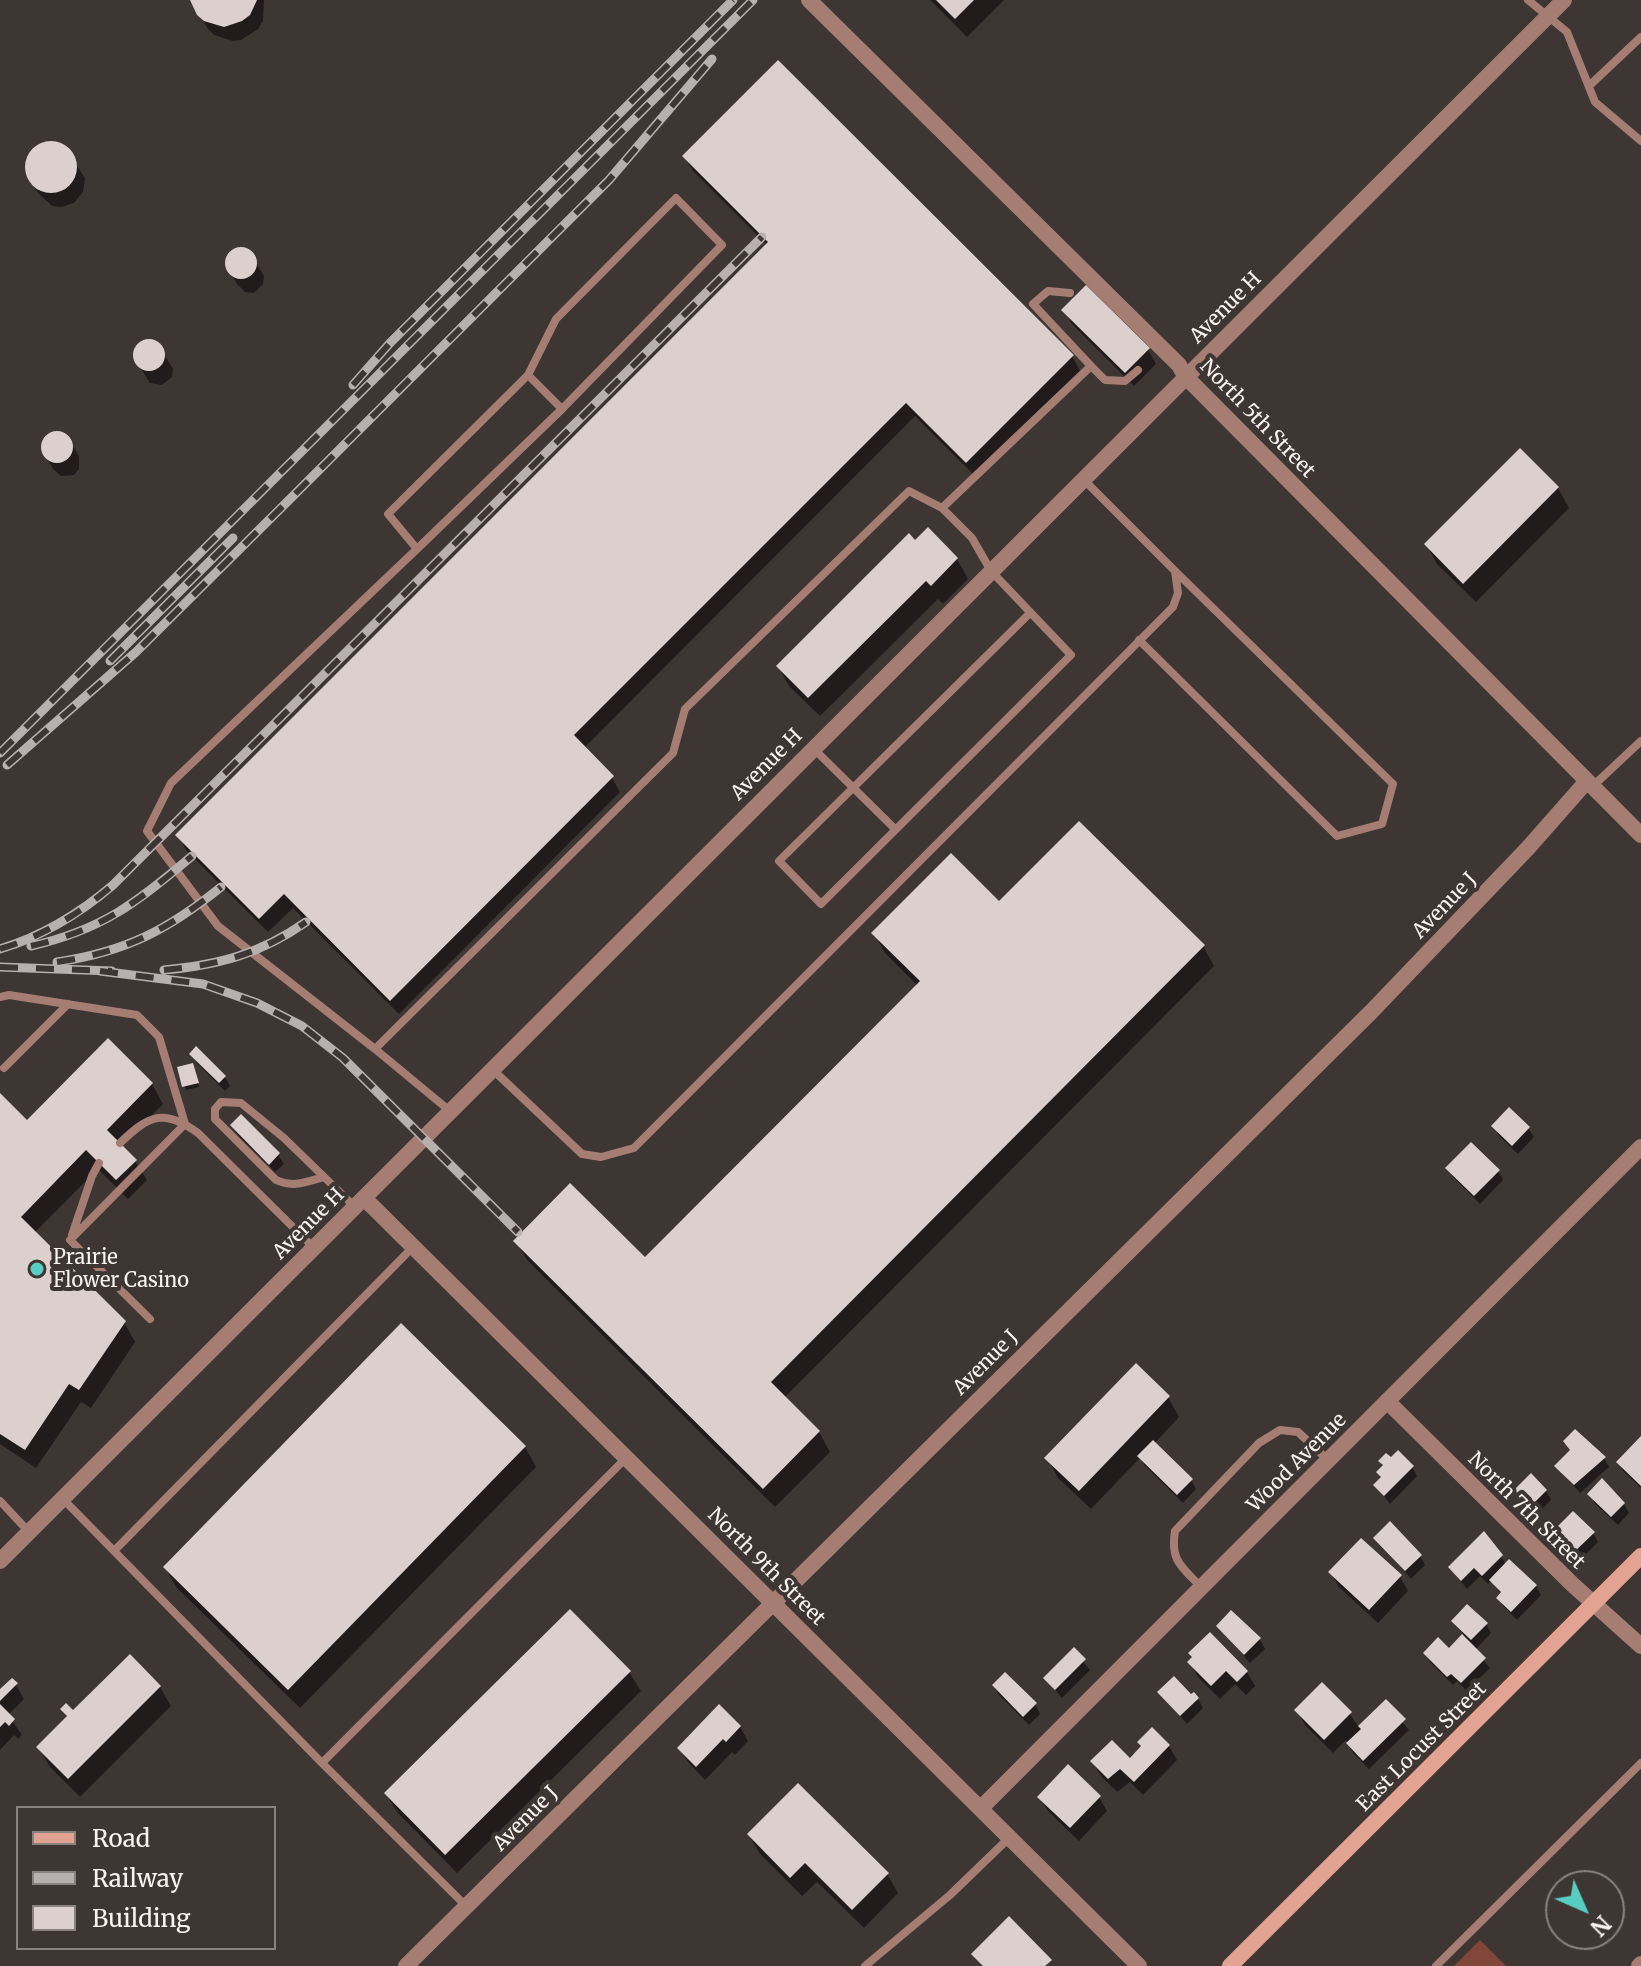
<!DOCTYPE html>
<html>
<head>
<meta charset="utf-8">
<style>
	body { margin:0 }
	#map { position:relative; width:1641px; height:1966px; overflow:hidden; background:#3e3633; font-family:Merriweather,serif }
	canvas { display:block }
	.legend { position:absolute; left:16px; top:1806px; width:260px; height:144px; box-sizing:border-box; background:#3e3633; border:2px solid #89827f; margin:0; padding:10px 14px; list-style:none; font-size:24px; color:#f9f3f1 }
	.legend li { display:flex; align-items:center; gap:16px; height:40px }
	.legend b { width:40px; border:2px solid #89827f }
	.north { position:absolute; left:1545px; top:1870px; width:80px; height:80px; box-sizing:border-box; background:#3e3633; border:2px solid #89827f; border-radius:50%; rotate:135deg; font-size:22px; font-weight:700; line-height:32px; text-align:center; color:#f9f3f1 }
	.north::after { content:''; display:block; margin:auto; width:28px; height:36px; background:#57cec1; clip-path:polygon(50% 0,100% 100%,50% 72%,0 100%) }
</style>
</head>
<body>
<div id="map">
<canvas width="1641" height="1966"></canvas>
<ul class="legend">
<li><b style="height:10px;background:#e3a392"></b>Road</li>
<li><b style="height:10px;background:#b7b0ae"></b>Railway</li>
<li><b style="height:22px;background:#dbd0cd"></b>Building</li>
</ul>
<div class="north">N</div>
</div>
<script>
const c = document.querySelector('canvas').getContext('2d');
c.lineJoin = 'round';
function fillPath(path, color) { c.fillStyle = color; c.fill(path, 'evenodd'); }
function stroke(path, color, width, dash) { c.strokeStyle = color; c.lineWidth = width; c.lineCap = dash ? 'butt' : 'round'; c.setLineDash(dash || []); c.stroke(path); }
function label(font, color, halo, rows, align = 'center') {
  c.font = font + ' Merriweather,serif'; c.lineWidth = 8; c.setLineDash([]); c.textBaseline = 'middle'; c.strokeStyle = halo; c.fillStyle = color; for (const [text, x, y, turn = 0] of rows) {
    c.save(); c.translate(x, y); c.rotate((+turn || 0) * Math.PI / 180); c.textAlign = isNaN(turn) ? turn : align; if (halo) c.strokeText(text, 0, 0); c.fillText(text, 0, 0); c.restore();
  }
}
fillPath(new Path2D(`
	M 1480,1940 L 1506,1966 L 1454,1966 Z`), '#814738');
fillPath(new Path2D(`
	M 192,0 L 264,0 L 263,21 L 258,29 L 241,40 L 233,41 L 214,35 L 208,29 Z
	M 930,0 L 1004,0 L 967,37 Z
	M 50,142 L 64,146 L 85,178 L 83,192 L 74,203 L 61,207 L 52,206 L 38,193 L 29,177 L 27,166 L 29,156 L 42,144 Z
	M 684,156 L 1072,356 L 1080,371 L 975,476 L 915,416 L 584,748 L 612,778 L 620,792 L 399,1014 L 293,908 L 268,932 L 186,850 L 178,835 L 767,245 L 693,171 Z
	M 235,250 L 249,251 L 264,276 L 263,284 L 254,293 L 245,292 L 237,284 L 228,269 L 228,257 Z
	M 1064,310 L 1148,350 L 1156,364 L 1134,386 L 1072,324 Z
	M 149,341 L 157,343 L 173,369 L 172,377 L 162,385 L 150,383 L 135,359 L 139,346 Z
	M 61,434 L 70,441 L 79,456 L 79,469 L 74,475 L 61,476 L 53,469 L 44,454 L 44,441 L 51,435 Z
	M 1520,450 L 1558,488 L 1569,508 L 1476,602 L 1437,564 L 1426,544 Z
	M 915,543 L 957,559 L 968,579 L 943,604 L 938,599 L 820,716 L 789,686 L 778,666 Z
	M 999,904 L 1203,946 L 1214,966 L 784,1398 L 819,1432 L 830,1452 L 775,1507 L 527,1260 L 516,1241 L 645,1260 L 918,986 L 885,953 L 874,933 Z
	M 196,1049 L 225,1077 L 230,1086 L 225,1091 L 197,1063 L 191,1054 Z
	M 179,1069 L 195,1069 L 199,1087 L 186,1090 Z
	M 152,1084 L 163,1104 L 121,1146 L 135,1161 L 147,1180 L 128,1199 L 98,1169 L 34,1233 L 124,1322 L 135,1342 L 91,1408 L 81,1402 L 36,1468 L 0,1444 L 0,1096 L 27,1123 Z
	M 232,1126 L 278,1155 L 284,1164 L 275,1172 L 238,1135 Z
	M 1494,1127 L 1528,1128 L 1534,1137 L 1518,1154 L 1499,1136 Z
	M 1448,1168 L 1498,1171 L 1503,1180 L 1480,1204 L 1453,1177 Z
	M 401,1326 L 525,1447 L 536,1467 L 300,1708 L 176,1587 L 165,1567 Z
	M 1168,1397 L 1179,1417 L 1154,1444 L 1191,1480 L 1196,1489 L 1183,1503 L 1145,1466 L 1140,1458 L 1091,1509 L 1058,1478 L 1047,1458 Z
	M 1641,1439 L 1641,1488 L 1623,1471 L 1618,1462 Z
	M 1571,1451 L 1604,1458 L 1609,1467 L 1580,1493 L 1557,1466 Z
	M 1381,1462 L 1412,1467 L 1417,1476 L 1390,1504 L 1376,1485 L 1382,1479 L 1378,1473 L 1384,1467 Z
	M 1517,1490 L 1546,1491 L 1551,1500 L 1537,1514 Z
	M 1590,1494 L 1624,1504 L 1629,1513 L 1618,1525 L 1595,1504 Z
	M 1558,1529 L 1593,1533 L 1598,1542 L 1576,1564 L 1563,1547 L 1567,1542 Z
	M 1484,1534 L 1506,1564 L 1536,1586 L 1541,1595 L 1517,1620 L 1504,1607 L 1498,1598 L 1502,1595 L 1491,1581 L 1488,1584 L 1480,1576 L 1467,1589 L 1450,1567 Z
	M 1376,1538 L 1420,1556 L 1425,1565 L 1411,1579 Z
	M 1331,1573 L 1400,1577 L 1408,1591 L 1378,1623 L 1339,1587 Z
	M 1231,1613 L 1260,1640 L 1265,1649 L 1250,1663 L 1218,1626 Z
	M 1453,1621 L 1486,1624 L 1491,1633 L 1475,1650 L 1490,1668 L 1467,1691 L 1457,1681 L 1453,1685 L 1430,1662 L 1425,1653 L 1449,1650 L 1464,1635 Z
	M 1074,1650 L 1090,1670 L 1062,1698 L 1045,1678 Z
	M 1194,1658 L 1247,1672 L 1255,1686 L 1246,1695 L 1235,1684 L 1220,1699 L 1198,1677 L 1190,1663 Z
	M 629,1672 L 641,1691 L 457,1873 L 398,1813 L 386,1794 Z
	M 16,1685 L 24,1699 L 8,1715 L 22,1735 L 18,1739 L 14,1735 L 0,1750 L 0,1692 Z
	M 1322,1685 L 1350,1714 L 1359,1728 L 1386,1702 L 1409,1730 L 1369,1769 L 1353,1753 L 1346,1740 L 1333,1753 L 1305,1725 L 1297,1710 Z
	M 994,1686 L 1035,1704 L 1040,1714 L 1029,1725 L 999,1695 Z
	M 160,1687 L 171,1706 L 80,1797 L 50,1767 L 38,1747 L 67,1718 L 62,1709 L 73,1713 Z
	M 1160,1693 L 1198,1699 L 1203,1708 L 1187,1724 Z
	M 740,1727 L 748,1741 L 735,1755 L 732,1752 L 705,1780 L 688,1762 L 679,1748 Z
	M 1169,1746 L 1177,1760 L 1143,1795 L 1130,1782 L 1117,1792 L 1101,1776 L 1092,1761 L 1130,1760 L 1143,1747 Z
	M 1039,1797 L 1099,1797 L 1107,1811 L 1079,1841 L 1048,1811 Z
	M 749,1835 L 887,1874 L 898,1893 L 864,1928 L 817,1882 L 802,1896 L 760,1854 Z`), '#0007');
fillPath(new Path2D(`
	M 190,0 L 257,0 L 250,15 L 242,21 L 224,27 L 204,21 L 197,15 Z
	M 936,0 L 974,0 L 955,19 Z
	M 778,60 L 1074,355 L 966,463 L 906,403 L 574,735 L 614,776 L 390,1001 L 284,894 L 259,919 L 175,835 L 768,242 L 682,156 Z
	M25 167a26 26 0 1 1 52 0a26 26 0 1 1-52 0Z
	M225 263a16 16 0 1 1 32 0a16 16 0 1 1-32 0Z
	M 1086,285 L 1150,348 L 1125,373 L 1061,310 Z
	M133 355a16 16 0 1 1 32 0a16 16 0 1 1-32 0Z
	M41 447a16 16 0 1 1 32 0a16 16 0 1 1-32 0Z
	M 1520,448 L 1559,487 L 1463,584 L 1424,544 Z
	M 928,527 L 958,558 L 931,586 L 926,581 L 808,698 L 776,666 L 909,533 L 915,540 Z
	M 1079,821 L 1205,945 L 771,1382 L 820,1431 L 763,1489 L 513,1241 L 570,1183 L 645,1257 L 920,981 L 871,933 L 951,853 L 999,901 Z
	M 108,1038 L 153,1083 L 107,1130 L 137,1160 L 116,1180 L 86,1150 L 21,1217 L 126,1321 L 79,1390 L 69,1384 L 25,1450 L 0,1434 L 0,1093 L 27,1120 Z
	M 196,1046 L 226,1076 L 219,1083 L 189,1054 Z
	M 193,1063 L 199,1083 L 182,1087 L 177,1067 Z
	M 1509,1107 L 1530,1127 L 1512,1146 L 1491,1126 Z
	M 241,1114 L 280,1153 L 269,1165 L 230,1125 Z
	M 1471,1142 L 1500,1170 L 1474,1196 L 1445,1168 Z
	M 401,1323 L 526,1446 L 288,1690 L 163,1567 Z
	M 1136,1363 L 1170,1396 L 1079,1491 L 1044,1458 Z
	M 1575,1429 L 1606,1457 L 1574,1485 L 1554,1466 L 1570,1450 L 1563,1441 Z
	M 1641,1436 L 1641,1486 L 1616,1462 Z
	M 1153,1440 L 1193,1479 L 1177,1495 L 1137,1456 Z
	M 1398,1450 L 1414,1466 L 1384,1496 L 1373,1485 L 1381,1477 L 1376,1472 L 1383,1465 L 1378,1461 L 1386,1453 L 1391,1457 Z
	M 1531,1473 L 1547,1490 L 1531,1506 L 1514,1490 Z
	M 1602,1478 L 1625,1503 L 1611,1517 L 1587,1494 Z
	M 1573,1511 L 1595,1532 L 1570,1556 L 1560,1546 L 1567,1540 L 1555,1529 Z
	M 1390,1521 L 1422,1555 L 1405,1571 L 1373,1538 Z
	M 1484,1531 L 1503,1555 L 1482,1576 L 1474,1568 L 1461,1581 L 1448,1567 Z
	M 1361,1538 L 1402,1575 L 1369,1610 L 1328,1572 Z
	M 1509,1559 L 1537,1585 L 1511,1612 L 1496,1598 L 1501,1592 L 1489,1580 Z
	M 1467,1604 L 1488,1623 L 1471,1640 L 1451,1621 Z
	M 570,1609 L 631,1671 L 445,1855 L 384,1793 Z
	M 1231,1610 L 1261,1638 L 1244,1655 L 1216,1626 Z
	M 1210,1632 L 1248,1671 L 1237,1682 L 1226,1671 L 1211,1686 L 1187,1662 L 1192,1657 L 1188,1653 Z
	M 1462,1634 L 1486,1658 L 1461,1683 L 1451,1674 L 1447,1677 L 1423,1653 L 1438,1637 L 1449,1648 Z
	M 1074,1647 L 1086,1659 L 1055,1690 L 1043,1678 Z
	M 130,1654 L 161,1686 L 68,1779 L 36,1747 L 67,1716 L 60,1709 L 66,1703 L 73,1710 Z
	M 1005,1672 L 1037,1703 L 1023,1717 L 992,1685 Z
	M 1174,1676 L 1191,1694 L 1194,1692 L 1199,1698 L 1180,1716 L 1157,1692 Z
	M 12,1678 L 18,1683 L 0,1701 L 0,1689 Z
	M 1322,1682 L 1352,1712 L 1324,1740 L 1294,1710 Z
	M 1386,1699 L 1406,1719 L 1363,1761 L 1346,1743 L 1361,1729 L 1358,1726 Z
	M 0,1704 L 15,1719 L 9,1726 L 5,1722 L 0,1727 Z
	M 719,1704 L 741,1726 L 726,1742 L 723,1739 L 696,1767 L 677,1748 Z
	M 1152,1727 L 1170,1745 L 1134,1782 L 1120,1769 L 1108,1779 L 1090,1761 L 1112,1740 L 1130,1758 L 1141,1746 L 1137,1742 Z
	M 1068,1764 L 1101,1796 L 1070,1828 L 1037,1797 Z
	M 798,1783 L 889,1873 L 852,1910 L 805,1863 L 790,1878 L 747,1834 Z
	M 1009,1916 L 1052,1960 L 1045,1966 L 983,1966 L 971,1954 Z`), '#dbd0cd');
stroke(new Path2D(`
	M 1528,0 L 1567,32 L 1595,102 L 1641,141
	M 1589,86 L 1641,37
	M 1091,366 L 1105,380 L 1125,381 L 1138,370
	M 942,508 L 1091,366 L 1033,304 L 1048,291 L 1070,293
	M 417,549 L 562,409
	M 1139,640 L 1337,836 L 1382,824 L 1393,784 L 1175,571
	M 813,748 L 895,829
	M 1593,786 L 1641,741
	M 0,997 L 9,995 L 137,1015 L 159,1037 L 185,1124
	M 375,1049 L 218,926 L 147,831 L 171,783 L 417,549 L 388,514 L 528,375 L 556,319 L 676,198 L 722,245 L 562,409 L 528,375
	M 4,1068 L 68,1004
	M 493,1070 L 582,1154 L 601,1157 L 634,1148 L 1173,607 L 1178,593 L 1175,571 L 1083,479
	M 450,1111 L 375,1049 L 673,753 L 685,709 L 909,491 L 942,508 L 972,538 L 991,571 L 1071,655 L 821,904 L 779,861 L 1030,613
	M 120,1143 C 149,1115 164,1108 198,1133 L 314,1248
	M 324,1177 C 306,1182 293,1188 276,1180 L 215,1119 L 215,1109 L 221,1102 L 241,1103 L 284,1138 L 355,1207
	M 72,1235 L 92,1176 L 99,1163
	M 70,1240 L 185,1124
	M 70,1240 L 150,1319
	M 62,1498 L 322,1763
	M 0,1501 L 29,1532
	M 114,1551 L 413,1247
	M 1201,1587 C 1182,1567 1170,1561 1175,1531 L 1259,1443 L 1280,1430 L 1298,1432 L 1328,1460
	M 467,1907 L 322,1763 L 626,1458
	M 865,1966 L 950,1895 L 1010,1837
	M 1436,1966 L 1641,1763`), '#a67d72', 8);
stroke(new Path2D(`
	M 809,0 L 1179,365 L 1185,376 L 1641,835
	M 364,1198 L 1139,1966
	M 1387,1401 L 1572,1584 L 1641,1646
	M 0,1561 L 1564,0
	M 981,1808 L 1641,1147
	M 406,1966 L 1371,1012 L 1528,848 L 1587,781
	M 1639,1966 L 1641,1964`), '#a67d72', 16);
stroke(new Path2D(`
	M 1230,1966 L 1641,1556`), '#e3a392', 16);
const rail = new Path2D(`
	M 353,385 L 390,343 L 733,0
	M 110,661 L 233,538
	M 0,753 L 753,0
	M 7,765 L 136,652 L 281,508 L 609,180 L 712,59
	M 31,946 C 102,930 138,902 192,856
	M 0,949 C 43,936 79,914 113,885 L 762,237
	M 57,962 C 125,952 168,930 221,887
	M 0,967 L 112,971
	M 164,970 C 219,965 260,954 306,922
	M 100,971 L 203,984 L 257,1003 L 302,1026 L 343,1058 L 518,1232`);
stroke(rail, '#b7b0ae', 9);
stroke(rail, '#3e3633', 6, [18]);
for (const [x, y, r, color] of [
	[37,1269,8,"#57cec1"]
]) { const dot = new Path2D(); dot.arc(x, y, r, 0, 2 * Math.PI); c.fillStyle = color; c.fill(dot); stroke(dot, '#3e3633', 3); }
label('20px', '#f9f3f1', '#3e3633', [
	["Avenue H",1226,308,-45],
	["North 5th Street",1257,419,46],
	["Avenue H",767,765,-45],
	["Avenue J",1445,906,-46],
	["Avenue H",309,1224,-45],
	["Avenue J",986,1363,-45],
	["Wood Avenue",1297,1463,-45],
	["North 7th Street",1526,1511,45],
	["North 9th Street",766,1567,45],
	["East Locust Street",1422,1747,-45],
	["Avenue J",526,1819,-45]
]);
label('20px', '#f9f3f1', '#3e3633', [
	["Prairie",53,1258],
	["Flower Casino",53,1281]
], 'left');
</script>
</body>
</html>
